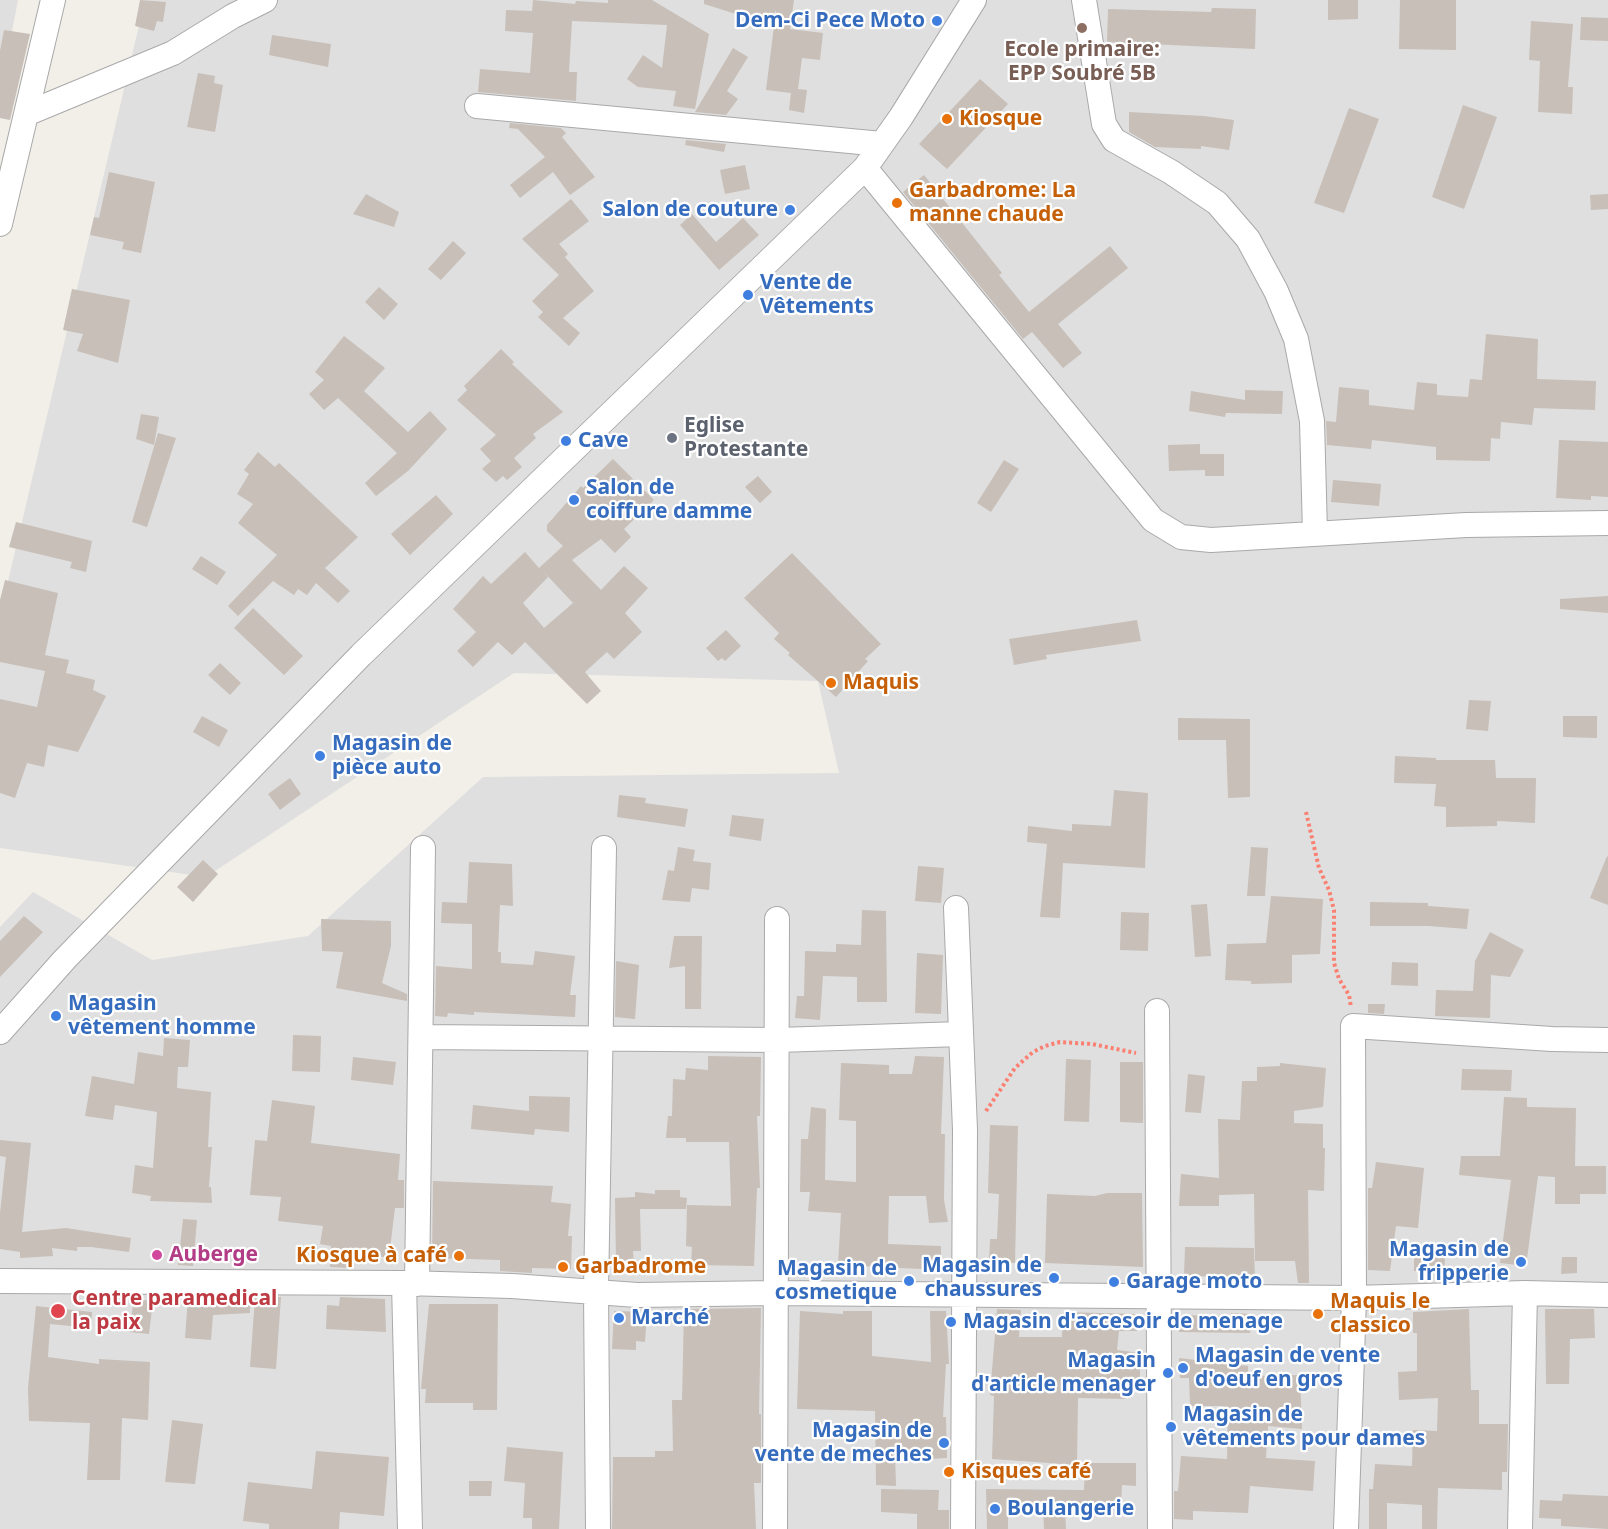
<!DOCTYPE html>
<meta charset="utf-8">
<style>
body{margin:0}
canvas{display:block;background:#f2efe9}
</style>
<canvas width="1608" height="1529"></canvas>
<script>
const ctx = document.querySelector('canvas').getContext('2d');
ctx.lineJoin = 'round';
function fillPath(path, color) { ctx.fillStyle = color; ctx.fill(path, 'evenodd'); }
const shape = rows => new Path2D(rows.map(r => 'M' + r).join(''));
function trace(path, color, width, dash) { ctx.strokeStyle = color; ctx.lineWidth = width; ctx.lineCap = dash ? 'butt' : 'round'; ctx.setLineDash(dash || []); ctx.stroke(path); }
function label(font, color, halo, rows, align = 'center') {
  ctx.font = font + ' "Noto Sans",sans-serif'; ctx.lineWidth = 4.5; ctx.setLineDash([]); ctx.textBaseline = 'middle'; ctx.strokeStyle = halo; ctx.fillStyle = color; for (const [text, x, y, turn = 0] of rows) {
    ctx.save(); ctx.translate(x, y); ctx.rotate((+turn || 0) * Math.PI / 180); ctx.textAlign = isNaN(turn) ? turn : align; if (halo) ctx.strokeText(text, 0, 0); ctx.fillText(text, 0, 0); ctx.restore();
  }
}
fillPath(shape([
 [0,0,18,0,0,95],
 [145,0,1608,0,1608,1529,0,1529,0,927,33,892,152,960,308,936,483,777,839,773,818,681,514,673,206,877,0,848,0,615]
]), '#e0dfdf');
fillPath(shape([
 [140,0,166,2,163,22,157,21,154,31,135,26],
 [533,0,575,4,576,1,608,3,608,0,652,0,709,34,695,109,673,106,676,91,638,87,627,79,643,55,662,68,667,25,572,21,569,72,577,72,576,101,478,92,480,69,530,73,533,33,505,31,506,10,532,11],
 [704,0,794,0,790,29,823,33,820,60,802,58,798,89,807,90,804,113,789,110,791,93,766,90,776,10,768,24,704,4],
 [1328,0,1358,0,1358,19,1328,20],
 [1400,0,1456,0,1456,50,1399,49],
 [1212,8,1256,9,1255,49,1107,42,1108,9,1211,12],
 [1581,17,1608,18,1608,41,1580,40],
 [1531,21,1573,24,1568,87,1573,87,1572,114,1538,112,1540,61,1529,60],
 [4,30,30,34,10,120,0,118,0,51],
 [272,35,331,44,328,67,269,55],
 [733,48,748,57,727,91,738,99,726,115,695,112],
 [198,73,215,76,214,83,223,85,215,132,187,127],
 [980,79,1008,104,947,169,919,144],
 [1463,105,1497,117,1464,209,1432,197],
 [1349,108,1379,119,1344,213,1314,203],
 [1129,112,1204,116,1234,120,1229,150,1201,146,1201,149,1155,147,1129,132],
 [510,123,561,128,566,133,562,137,595,177,570,195,553,172,520,198,510,185,545,157,518,129,509,128],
 [686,140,726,144,724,152,685,145],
 [745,165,750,189,725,194,720,170],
 [109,172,155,182,141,253,122,249,124,242,90,235,94,217,99,218],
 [924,175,1002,273,999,275,1029,312,1110,246,1128,268,1058,324,1082,353,1063,368,1032,332,1023,339,903,192],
 [366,194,399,212,394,227,353,214],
 [1608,194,1608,209,1591,210,1590,195],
 [571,199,589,221,559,244,568,254,565,257,594,291,563,318,580,333,569,346,538,317,543,312,532,301,559,275,522,239],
 [692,214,716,242,743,218,759,235,719,270,680,225],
 [453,241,466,253,441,280,428,269],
 [379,287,398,304,384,320,365,302],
 [72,289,130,300,118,363,77,351,83,334,63,330],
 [1486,334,1538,339,1537,379,1596,381,1595,410,1534,408,1532,425,1501,422,1500,439,1491,438,1490,461,1436,460,1436,447,1372,440,1371,449,1327,445,1326,421,1336,422,1339,387,1369,390,1369,405,1414,410,1417,382,1437,384,1437,395,1468,397,1470,379,1482,380],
 [344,336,385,368,364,391,408,432,430,411,447,429,408,471,376,496,365,483,397,453,338,398,324,410,309,394,324,380,315,372],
 [501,349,514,362,512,364,563,412,533,434,536,438,514,458,522,467,507,480,503,476,496,482,482,469,491,461,480,449,496,435,457,400,467,390,464,386],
 [1245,390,1283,391,1282,414,1226,413,1225,417,1189,411,1191,391,1245,400],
 [141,414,159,417,154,445,136,439],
 [158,433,176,438,147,527,132,522],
 [1559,440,1608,442,1608,497,1591,496,1591,500,1556,498],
 [1200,444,1200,454,1224,454,1224,476,1205,476,1205,470,1169,471,1168,445],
 [258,452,275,467,279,463,358,537,325,568,350,591,338,603,316,583,307,595,298,589,294,595,273,581,238,616,228,606,277,555,238,523,253,504,237,494,249,474,244,470],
 [613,459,654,500,624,529,631,537,615,553,601,539,572,560,601,590,624,566,648,588,625,613,642,632,614,659,607,652,585,672,601,691,587,704,525,642,512,655,498,642,473,667,457,651,476,632,453,609,483,576,491,584,525,552,539,568,563,546,547,531,547,525,581,486,583,488],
 [541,569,573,603,544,628,523,603,548,577],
 [1004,460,1019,469,991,512,977,503],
 [758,476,772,492,760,503,745,487],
 [1333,480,1381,484,1379,506,1331,502],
 [436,495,453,514,410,555,391,534],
 [16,522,92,541,86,572,70,568,72,562,9,547],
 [792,553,881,644,865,659,868,661,836,697,788,655,790,653,774,639,779,633,744,598],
 [201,556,226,572,217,585,192,569],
 [5,580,58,593,45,655,69,660,66,673,95,680,93,690,106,696,78,752,48,745,44,767,27,763,15,798,0,793,0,699,37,707,45,671,0,662,0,600],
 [1608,596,1608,613,1560,609,1560,599],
 [253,608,303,656,284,675,234,628],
 [1137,620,1141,641,1046,655,1047,659,1014,665,1009,639],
 [726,630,741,646,725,661,722,658,718,661,706,648],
 [220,663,241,683,230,695,208,675],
 [1469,700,1491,701,1488,731,1466,729],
 [202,716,228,730,219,747,193,732],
 [1563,716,1597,716,1597,738,1563,737],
 [1178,718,1250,719,1250,797,1228,798,1226,740,1178,740],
 [1395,756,1436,758,1436,760,1495,760,1496,778,1536,778,1535,823,1497,821,1497,826,1446,827,1446,807,1434,806,1436,784,1394,783],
 [290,778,301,794,280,810,268,794],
 [1114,790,1148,793,1145,868,1063,863,1060,918,1040,917,1047,844,1027,842,1028,826,1072,831,1072,824,1111,826],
 [619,795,646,798,645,803,688,809,685,827,617,817],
 [732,815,764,819,761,841,729,836],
 [678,847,695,850,693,861,711,863,709,890,692,888,690,902,662,900,668,870,674,871],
 [1251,847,1268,848,1265,896,1247,896],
 [1607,856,1608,857,1608,905,1590,898],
 [203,860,218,874,193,902,177,887],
 [469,862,512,864,513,906,500,905,498,952,501,952,501,963,533,965,535,951,575,956,570,995,576,995,575,1017,474,1012,474,1015,448,1013,447,1017,435,1016,436,966,472,969,472,924,441,923,442,902,467,903],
 [918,866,944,868,941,903,915,901],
 [1271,896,1323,899,1320,954,1292,955,1292,983,1251,984,1251,981,1225,980,1227,944,1266,943],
 [1370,902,1428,903,1428,906,1469,909,1467,929,1428,926,1370,926],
 [1207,904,1211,956,1195,957,1191,905],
 [862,910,886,911,887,1002,857,1002,857,977,823,976,820,1020,795,1018,797,996,804,996,805,951,836,952,836,944,861,945],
 [1121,912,1149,913,1148,951,1120,950],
 [24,916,43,932,0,977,0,941],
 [321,919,391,921,391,946,382,983,407,994,407,1001,336,988,343,952,322,951],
 [1490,932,1524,950,1510,977,1491,975,1490,1018,1435,1016,1436,990,1473,991,1475,961],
 [674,936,702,936,701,1009,685,1009,685,966,669,968],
 [917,953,943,955,941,1014,915,1013],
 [616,961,639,965,635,1019,615,1017],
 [1392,962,1418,963,1418,986,1391,985],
 [1368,1004,1385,1004,1384,1014,1368,1013],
 [293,1035,321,1036,320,1072,292,1071],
 [164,1038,190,1040,188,1067,178,1067,177,1088,211,1092,208,1147,212,1147,209,1187,211,1187,212,1203,150,1201,151,1196,132,1193,135,1165,153,1168,157,1112,115,1105,113,1120,85,1116,92,1076,134,1084,138,1052,163,1056],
 [708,1056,761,1057,760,1116,757,1116,760,1188,757,1188,754,1266,691,1265,692,1247,686,1246,687,1205,731,1206,729,1142,686,1142,686,1138,666,1138,668,1116,672,1116,673,1079,685,1080,686,1068,708,1070],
 [915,1056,944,1057,941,1134,945,1134,944,1200,948,1222,929,1223,926,1196,889,1196,888,1244,941,1246,941,1270,838,1265,841,1213,808,1211,810,1192,800,1192,801,1139,808,1139,811,1107,826,1109,825,1180,856,1182,856,1121,839,1120,841,1063,889,1065,889,1074,912,1074],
 [353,1057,396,1062,393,1085,351,1080],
 [1066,1059,1091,1060,1089,1122,1064,1121],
 [1120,1062,1143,1062,1143,1123,1120,1122],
 [1280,1063,1326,1068,1323,1107,1294,1111,1294,1123,1323,1124,1323,1148,1325,1148,1324,1191,1308,1190,1309,1283,1298,1283,1295,1261,1255,1261,1254,1194,1219,1195,1219,1206,1179,1206,1181,1174,1219,1178,1218,1119,1240,1120,1242,1081,1257,1081,1257,1067,1280,1066],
 [1462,1069,1512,1070,1511,1091,1461,1090],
 [1188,1074,1205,1076,1201,1113,1185,1112],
 [529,1096,570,1097,569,1132,535,1129,534,1135,471,1129,473,1105,529,1111],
 [1504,1097,1527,1098,1527,1107,1576,1108,1575,1166,1606,1166,1606,1194,1580,1194,1580,1204,1555,1204,1555,1177,1538,1176,1526,1266,1500,1263,1511,1180,1459,1175,1461,1156,1500,1156],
 [272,1100,315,1106,311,1143,400,1154,398,1180,404,1180,404,1208,395,1208,389,1257,351,1256,350,1268,330,1267,331,1246,320,1244,323,1226,278,1221,281,1197,250,1195,255,1140,267,1141],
 [990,1125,1018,1126,1015,1263,989,1262,990,1239,997,1239,999,1194,988,1193],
 [0,1140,31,1143,22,1232,66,1228,131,1238,129,1252,91,1247,77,1247,77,1251,52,1248,53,1256,20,1258,20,1252,0,1249,0,1213,6,1157,0,1156],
 [1376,1162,1424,1168,1418,1228,1396,1226,1390,1271,1368,1270,1368,1188,1372,1188],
 [433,1181,553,1186,551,1202,571,1204,568,1236,572,1236,571,1269,532,1268,532,1273,500,1271,500,1260,432,1258],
 [655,1190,680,1190,680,1197,687,1198,686,1209,640,1209,641,1251,633,1251,634,1265,616,1265,615,1198,635,1197,635,1192,655,1194],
 [1107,1193,1142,1193,1143,1267,1045,1263,1047,1194,1095,1196],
 [183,1219,197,1220,193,1266,178,1265],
 [1185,1247,1254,1248,1255,1280,1184,1275],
 [1414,1254,1445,1257,1444,1274,1414,1271],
 [1562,1257,1577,1257,1577,1273,1561,1274],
 [188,1297,250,1303,250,1313,213,1315,211,1340,185,1338],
 [255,1297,281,1297,276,1369,250,1367],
 [340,1297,385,1299,386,1332,326,1329,327,1305,339,1306],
 [134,1299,153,1301,149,1334,129,1332],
 [429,1304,498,1304,497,1410,473,1410,473,1403,425,1403,426,1389,421,1389],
 [36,1306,92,1312,91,1328,50,1324,48,1357,99,1364,99,1359,150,1362,148,1420,122,1418,120,1480,87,1480,90,1423,29,1421,28,1388],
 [761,1308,759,1414,761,1414,761,1483,754,1483,756,1529,612,1529,613,1457,655,1457,655,1451,673,1451,672,1400,682,1400,684,1309],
 [997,1309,1021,1310,1019,1337,1062,1337,1063,1312,1137,1314,1137,1331,1119,1331,1117,1350,1140,1353,1140,1382,1126,1382,1126,1399,1078,1398,1077,1465,992,1459,994,1396,990,1395],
 [1469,1309,1471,1390,1479,1390,1479,1424,1508,1424,1507,1472,1502,1472,1502,1490,1438,1488,1437,1529,1422,1529,1422,1505,1387,1503,1387,1529,1369,1529,1369,1489,1373,1489,1375,1464,1412,1466,1413,1430,1437,1431,1438,1398,1399,1400,1398,1372,1417,1371,1417,1333,1413,1333,1413,1312],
 [1545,1309,1594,1309,1595,1338,1570,1339,1569,1384,1546,1384],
 [614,1311,647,1312,645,1342,636,1341,636,1350,612,1349],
 [800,1311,843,1314,843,1311,872,1311,872,1356,931,1362,930,1311,946,1311,949,1364,946,1364,943,1417,946,1417,947,1458,930,1459,929,1453,895,1453,896,1486,876,1485,875,1411,797,1409],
 [1231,1313,1252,1314,1250,1333,1179,1332,1179,1315,1231,1316],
 [1179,1358,1248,1366,1248,1376,1300,1375,1302,1429,1268,1426,1266,1458,1315,1461,1313,1491,1250,1486,1248,1513,1193,1511,1193,1520,1174,1519,1174,1491,1178,1491,1181,1456,1227,1459,1228,1411,1223,1411,1224,1406,1190,1406,1189,1378,1180,1378],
 [172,1420,203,1424,195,1484,165,1482],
 [507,1447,563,1452,559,1529,532,1529,532,1518,523,1518,525,1483,504,1481],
 [316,1451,389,1457,384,1516,340,1512,339,1529,269,1529,269,1524,243,1521,248,1482,312,1489],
 [1085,1463,1136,1463,1136,1486,1122,1485,1121,1504,1097,1503,1097,1511,1065,1510,1066,1529,1044,1529,1043,1510,1008,1510,1008,1529,987,1529,986,1489,1084,1490],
 [469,1481,492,1481,491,1496,469,1496],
 [881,1489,939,1490,938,1510,949,1510,949,1529,917,1529,917,1514,881,1512],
 [1563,1494,1608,1496,1608,1529,1561,1526,1561,1519,1539,1518,1540,1500,1562,1501]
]), '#c7bfb8');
const minor = shape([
 [1084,0,1104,124,1114,140,1171,172,1217,203,1248,239,1276,291,1296,339,1312,421,1315,533],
 [477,106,882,144],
 [26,114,173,53,233,16,265,0],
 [865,168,1153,520,1181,537,1211,540,1466,525,1608,523],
 [0,224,53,0],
 [956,908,965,1130,963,1529],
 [1157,1011,1160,1529],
 [0,1032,65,959,361,655,865,168,901,117,974,0],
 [421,1037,778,1040,961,1034],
 [0,1281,404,1283,512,1286,637,1295,776,1293,1354,1298,1525,1293,1608,1295],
 [404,1283,410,1529],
 [417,1284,423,848],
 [598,1529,596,1291,604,848],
 [775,1529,777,919],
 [1346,1529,1354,1298,1353,1026,1552,1039,1608,1040],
 [1520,1529,1525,1293]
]);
trace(minor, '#a9a9a9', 26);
trace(shape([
 [1306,812,1319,868,1329,890,1334,910,1334,963,1339,979,1349,995,1351,1007],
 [986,1111,1015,1068,1033,1052,1045,1046,1060,1042,1092,1044,1136,1053]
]), '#fa8072', 4, [3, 3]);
trace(minor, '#fff', 24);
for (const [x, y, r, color] of [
 [937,21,6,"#3f7fe0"],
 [1082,28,6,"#8d6e63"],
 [947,119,6,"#e8710a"],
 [897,203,6,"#e8710a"],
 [790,210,6,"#3f7fe0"],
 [748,295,6,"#3f7fe0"],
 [672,438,6,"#6b7280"],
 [566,441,6,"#3f7fe0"],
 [574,500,6,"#3f7fe0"],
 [831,683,6,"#e8710a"],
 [320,756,6,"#3f7fe0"],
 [56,1016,6,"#3f7fe0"],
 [157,1255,6,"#d1479c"],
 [459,1256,6,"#e8710a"],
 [1521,1262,6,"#3f7fe0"],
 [563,1267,6,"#e8710a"],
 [1054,1278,6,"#3f7fe0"],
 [909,1281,6,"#3f7fe0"],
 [1114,1282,6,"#3f7fe0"],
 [58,1311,8,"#e0444e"],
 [1318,1314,6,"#e8710a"],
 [619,1318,6,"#3f7fe0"],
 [951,1322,6,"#3f7fe0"],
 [1183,1368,6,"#3f7fe0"],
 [1168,1373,6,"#3f7fe0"],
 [1171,1427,6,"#3f7fe0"],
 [944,1443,6,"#3f7fe0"],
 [949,1472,6,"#e8710a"],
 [995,1509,6,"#3f7fe0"]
]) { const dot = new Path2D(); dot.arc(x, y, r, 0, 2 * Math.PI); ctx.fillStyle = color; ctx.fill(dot); trace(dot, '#fff', 2); }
label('bold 21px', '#366cbe', '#fff', [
 ["Dem-Ci Pece Moto",925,21,"right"],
 ["Salon de couture",778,210,"right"],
 ["Vente de",760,283],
 ["Vêtements",760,307],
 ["Cave",578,441],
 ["Salon de",586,488],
 ["coiffure damme",586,512],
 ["Magasin de",332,744],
 ["pièce auto",332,768],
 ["Magasin",68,1004],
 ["vêtement homme",68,1028],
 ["Magasin de",1509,1250,"right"],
 ["fripperie",1509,1274,"right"],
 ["Magasin de",1042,1266,"right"],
 ["chaussures",1042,1290,"right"],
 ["Magasin de",897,1269,"right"],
 ["cosmetique",897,1293,"right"],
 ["Garage moto",1126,1282],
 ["Marché",631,1318],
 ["Magasin d'accesoir de menage",963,1322],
 ["Magasin de vente",1195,1356],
 ["d'oeuf en gros",1195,1380],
 ["Magasin",1156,1361,"right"],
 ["d'article menager",1156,1385,"right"],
 ["Magasin de",1183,1415],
 ["vêtements pour dames",1183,1439],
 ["Magasin de",932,1431,"right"],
 ["vente de meches",932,1455,"right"],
 ["Boulangerie",1007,1509]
], 'left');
label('bold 21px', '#785e54', '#fff', [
 ["Ecole primaire:",1082,50],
 ["EPP Soubré 5B",1082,74]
]);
label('bold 21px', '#c56008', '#fff', [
 ["Kiosque",959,119],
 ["Garbadrome: La",909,191],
 ["manne chaude",909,215],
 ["Maquis",843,683],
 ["Kiosque à café",447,1256,"right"],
 ["Garbadrome",575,1267],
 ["Maquis le",1330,1302],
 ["classico",1330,1326],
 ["Kisques café",961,1472]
], 'left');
label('bold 21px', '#5b616d', '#fff', [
 ["Eglise",684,426],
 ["Protestante",684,450]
], 'left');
label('bold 21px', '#b23c85', '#fff', [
 ["Auberge",169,1255]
], 'left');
label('bold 21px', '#be3a42', '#fff', [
 ["Centre paramedical",72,1299],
 ["la paix",72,1323]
], 'left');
</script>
